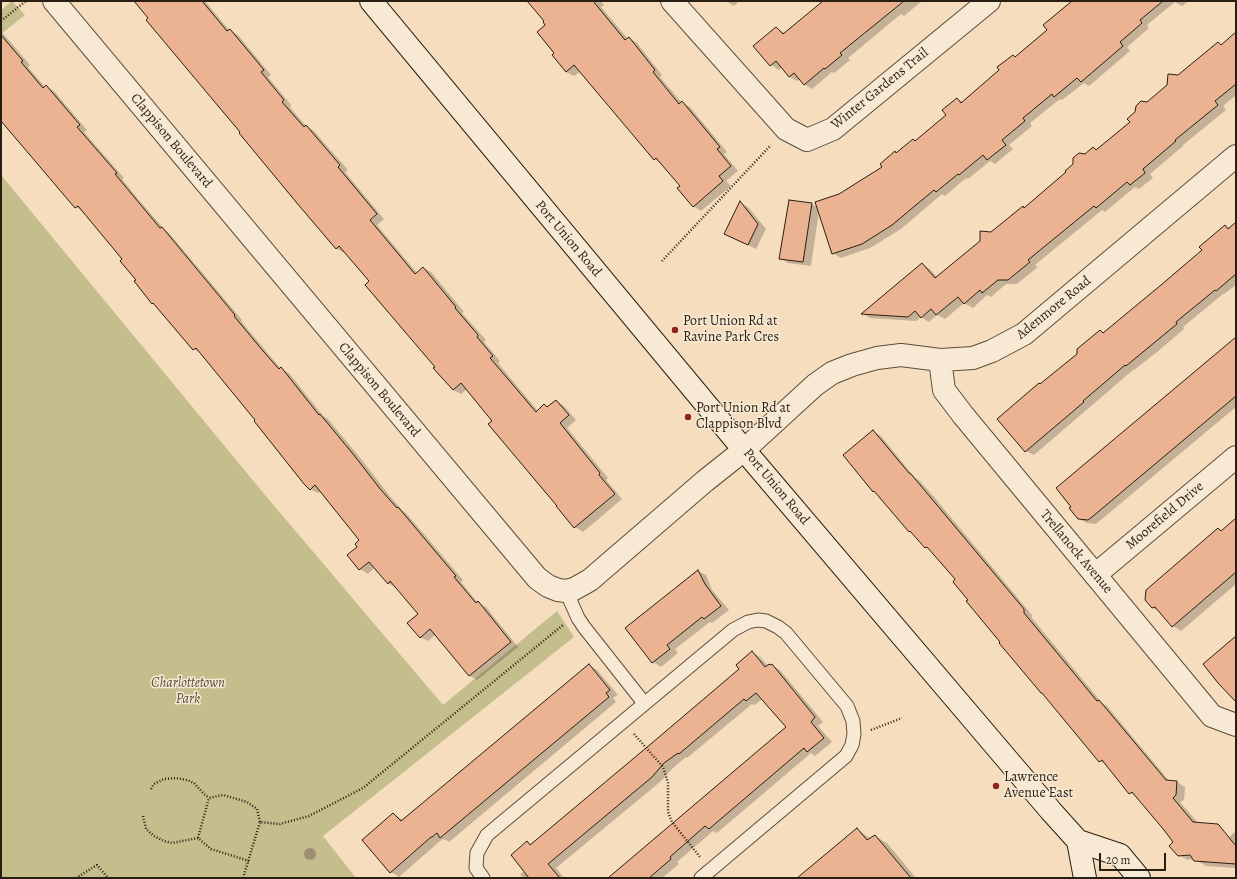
<!DOCTYPE html>
<style>
body{margin:0}
#map{position:relative;width:1237px;height:879px;overflow:hidden;background:#f5ddbd;font-family:Alegreya,serif}
canvas{display:block}
.frame{position:absolute;inset:0;border:2px solid #281f12;pointer-events:none}
.scale{position:absolute;left:1099px;top:853px;width:67px;height:18px;box-sizing:border-box;border:2px solid #281f12;border-top:0;padding-left:5px;font-size:12px;line-height:14px;white-space:nowrap;color:#281f12;-webkit-text-stroke:3px #f8e9d4;paint-order:stroke}
</style>
<div id="map">
<canvas width="1237" height="879"></canvas>
<div class="frame"></div>
<div class="scale">20 m</div>
</div>
<script>
const ctx = document.querySelector('canvas').getContext('2d');
ctx.lineJoin = 'round';
function fillPath(path, color) { ctx.fillStyle = color; ctx.fill(path, 'evenodd'); }
const shape = rows => new Path2D(rows.map(r => 'M' + r).join(''));
function trace(path, color, width, dash) { ctx.strokeStyle = color; ctx.lineWidth = width; ctx.lineCap = dash ? 'butt' : 'round'; ctx.setLineDash(dash || []); ctx.stroke(path); }
function label(font, color, halo, rows, align = 'center') {
  ctx.font = font + ' Alegreya,serif'; ctx.lineWidth = 3; ctx.setLineDash([]); ctx.textBaseline = 'middle'; ctx.strokeStyle = halo; ctx.fillStyle = color; for (const [text, x, y, turn = 0] of rows) {
    ctx.save(); ctx.translate(x, y); ctx.rotate((+turn || 0) * Math.PI / 180); ctx.textAlign = isNaN(turn) ? turn : align; if (halo) ctx.strokeText(text, 0, 0); ctx.fillText(text, 0, 0); ctx.restore();
  }
}
fillPath(shape([
 [12,1,25,15,1,34,1,10],
 [1,175,265,495,443,705,557,611,574,637,323,836,356,878,1,878]
]), '#c4be8c');
fillPath(shape([
 [135,1,205,1,229,30,238,35,271,75,268,77,291,105,290,107,306,126,314,131,348,170,345,172,384,219,377,225,417,273,423,268,431,272,464,312,462,313,486,340,484,342,500,361,498,363,538,411,548,408,556,401,564,406,576,420,567,428,608,478,606,480,622,499,583,532,575,527,494,421,467,389,461,394,453,390,435,368,436,367,370,282,345,252,344,253,336,248],
 [529,1,601,1,604,5,601,7,628,39,629,38,637,43,662,75,660,77,682,103,690,107,727,152,724,154,738,171,726,181,731,186,701,211,693,206,682,186,662,163,655,159,581,71,574,76,566,72,556,53,546,21],
 [726,1,739,1,734,6],
 [825,1,922,1,904,16,901,14,848,58,850,60,834,73,832,72,812,89,804,84,800,79,797,81,790,77,782,67,779,70,771,65,776,28,785,33],
 [1073,1,1189,1,1182,6,1175,2,1147,25,1149,28,1127,47,1130,51,1089,86,1084,83,1062,100,1060,99,1030,123,1032,126,1009,145,1013,149,995,164,990,161,968,179,966,178,945,196,942,194,901,229,870,248,841,258,833,253,819,211,811,266,788,263,780,258,790,201,812,204,818,208,884,168,913,140,916,141,948,115,957,99,963,102,1049,30],
 [1,31,30,65,28,67,45,87,46,86,54,91,87,130,84,132,124,178,122,179,138,199,165,230,169,233,242,320,241,321,281,369,289,373,323,416,328,419,361,459,389,495,402,510,406,513,463,580,461,582,478,603,486,607,518,647,477,680,470,676,436,634,428,641,420,637,419,614,397,588,388,583,375,567,368,574,360,569,359,547,360,540,321,491,318,493,310,489,257,420,202,354,194,349,137,281,124,259,84,212,76,207,1,120],
 [1236,33,1236,95,1223,106,1226,110,1183,145,1183,146,1150,174,1153,178,1139,189,1135,187,1105,212,1102,210,1035,265,1038,267,1017,284,1006,284,991,297,987,295,973,308,964,303,945,319,937,315,929,322,921,317,916,321,870,318,863,314,922,264,930,269,938,278,1023,207,1025,208,1093,148,1098,150,1131,122,1147,103,1218,43,1222,45],
 [740,203,748,207,766,229,756,249,733,238],
 [1236,222,1236,285,1224,294,1223,294,1183,327,1184,329,1157,352,1134,370,1133,370,1034,455,1026,451,1041,385,1078,355,1100,331,1104,333,1203,250,1225,227,1228,228],
 [1236,338,1236,407,1096,524,1087,523,1079,519],
 [873,431,881,436,915,478,919,480,934,497,1032,615,1032,618,1102,703,1107,706,1170,782,1177,782,1185,787,1184,800,1180,802,1198,823,1221,844,1236,831,1236,868,1206,866,1195,859,1187,860,1179,855,1174,842,1138,797,1130,793,1108,766,1100,761,1001,642,957,580,932,551,926,547,915,534,909,531,877,493,874,492,845,455],
 [1236,520,1236,584,1181,631,1173,626,1161,612,1153,608,1218,529,1222,531],
 [698,571,706,575,712,590,729,610,712,623,710,622,675,649,678,653,661,667,653,662,626,628],
 [752,652,760,657,768,666,772,665,780,670,823,722,818,726,832,742,815,756,811,753,717,833,713,831,677,862,679,864,662,878,609,878,788,728,763,698,755,705,752,704,687,758,686,757,673,768,660,782,556,868,564,878,523,878,520,874,525,871,528,843,531,845,741,669],
 [589,665,597,670,618,695,613,698,616,702,449,842,444,839,440,841,399,877,391,872,394,814,403,820],
 [857,829,871,839,875,836,887,843,916,878,799,878]
]), '#0003');
const building = shape([
 [134,1,202,1,227,31,230,29,264,70,261,72,284,100,282,102,304,127,306,125,340,165,338,167,377,214,370,220,415,274,423,267,456,307,455,308,478,335,477,337,493,356,490,358,536,412,544,404,547,407,556,400,569,415,560,423,600,473,599,475,615,494,574,528,556,506,557,506,488,424,492,421,461,383,453,390,433,368,435,367,365,285,369,281,339,246,336,249,296,202,239,133,240,132,224,113,146,20,148,18,134,1],
 [527,1,593,1,625,40,629,37,655,70,653,72,679,104,682,101,720,147,717,149,731,166,719,176,723,181,693,207,677,188,680,186,656,158,654,160,574,65,566,72,552,55,554,53,537,32,545,25,543,22,544,21,527,1],
 [823,1,904,1,840,53,842,55,825,69,824,68,804,85,794,73,789,77,776,61,770,66,753,46,776,27,783,34,823,1],
 [1072,1,1163,1,1140,20,1142,23,1120,42,1123,46,1081,82,1077,78,1054,97,1052,94,1023,118,1025,121,1002,140,1006,145,987,160,983,155,959,175,958,174,936,192,934,190,892,225,862,244,832,254,815,202,839,194,882,167,880,164,895,151,896,153,913,139,915,141,946,115,942,110,957,98,961,103,999,70,997,67,1013,55,1015,57,1047,30,1043,25,1072,1],
 [1236,32,1236,84,1215,101,1218,105,1175,140,1176,141,1143,169,1145,173,1130,185,1127,182,1096,208,1094,206,1028,260,1030,262,1008,280,998,280,982,293,980,290,964,304,958,297,936,315,931,309,921,318,915,311,908,317,861,314,922,263,935,278,980,241,980,231,991,232,1023,206,1024,208,1066,172,1065,171,1073,164,1073,158,1079,153,1085,154,1093,147,1096,150,1130,122,1127,119,1135,112,1136,106,1141,101,1147,102,1167,85,1168,74,1178,75,1218,42,1221,45,1236,32],
 [1,35,23,61,21,62,43,88,46,85,80,125,77,127,117,173,115,174,160,228,162,227,235,315,234,316,263,351,279,369,281,367,319,415,320,414,353,454,381,490,397,508,398,507,456,576,454,577,476,603,478,601,511,642,469,676,430,629,420,638,407,623,418,614,390,581,388,584,369,562,359,570,347,555,357,547,355,544,359,540,315,485,310,490,304,484,254,421,255,420,196,348,193,350,153,303,152,304,134,281,136,280,120,261,122,259,78,206,75,208,1,121,1,35],
 [789,200,812,203,803,262,779,259,789,200],
 [740,201,758,224,748,245,724,234,740,201],
 [1236,222,1236,274,1216,291,1215,290,1176,322,1177,324,1149,347,1126,366,1125,365,1083,401,1084,402,1025,452,997,419,1039,383,1040,384,1077,354,1077,349,1100,330,1103,333,1161,285,1202,250,1199,247,1225,225,1228,229,1236,222],
 [1236,337,1236,396,1092,517,1088,520,1078,519,1069,508,1071,507,1056,488,1236,337],
 [873,430,909,473,911,474,926,492,1024,609,1024,613,1097,701,1099,700,1166,780,1177,781,1176,795,1173,798,1193,822,1218,824,1236,846,1236,864,1194,861,1190,855,1178,856,1169,846,1173,842,1164,830,1132,792,1129,794,1102,760,1099,762,1042,693,1041,693,999,643,1000,642,966,601,968,600,953,582,955,579,927,547,925,548,910,531,909,532,874,491,873,492,843,455,873,430],
 [1236,518,1236,572,1172,627,1155,607,1152,608,1145,600,1146,590,1218,528,1221,531,1236,518],
 [698,570,705,584,721,606,704,619,702,617,667,645,670,649,652,663,625,628,698,570],
 [1236,636,1236,702,1218,683,1203,664,1236,636],
 [752,651,765,667,769,664,770,665,772,664,815,717,811,722,824,738,807,752,804,748,709,829,705,826,670,857,671,859,649,878,608,878,786,727,756,693,746,701,744,699,679,754,678,753,664,763,652,777,548,864,560,878,529,878,511,855,527,841,530,845,652,743,739,669,736,665,752,651],
 [589,664,610,690,606,693,609,697,440,838,437,833,432,837,431,837,390,873,362,840,393,813,401,821,589,664],
 [857,828,867,840,875,835,911,878,797,878,857,828]
]);
fillPath(building, '#ecb393');
trace(building, '#281f12', 1);
const service = shape([
 [566,591,578,618,584,627,644,703],
 [483,878,476,868,477,853,487,835,733,630,748,622,758,620,766,621,778,627,786,633,847,706,853,721,854,734,852,745,846,756,701,878]
]);
const minor = shape([
 [54,1,537,578,548,586,558,590,566,591,574,589,590,580,705,481,744,450,815,385,832,373,852,365,877,358,901,355,940,360,973,358,992,351,1024,334,1236,156],
 [672,1,786,129,807,140,833,129,989,1],
 [940,360,944,390,963,415,1212,716,1236,725],
 [1095,575,1236,457]
]);
const secondary = shape([
 [371,1,744,450,1051,811,1078,841,1120,855,1139,878],
 [1078,841,1085,878]
]);
trace(service, '#5b4e3d', 15);
trace(minor, '#5b4e3d', 24);
trace(secondary, '#281f12', 24);
trace(shape([
 [1,21,26,1],
 [662,261,771,145],
 [871,730,902,718],
 [634,734,663,767,668,783,668,812,672,822,700,857],
 [151,789,154,784,164,779,176,778,187,780,194,783,204,794,209,798],
 [143,816,146,829,154,836,164,841,172,843,198,838],
 [249,861,211,849,198,838,209,798,223,795,247,802,257,809,260,822],
 [76,878,97,865,108,878],
 [243,878,260,822,280,824,309,816,363,788,563,625]
]), '#281f12', 2.5, [1, 2]);
trace(service, '#f8e9d4', 13);
trace(minor, '#f8e9d4', 22);
trace(secondary, '#f8e9d4', 22);
ctx.fillStyle = '#9e8f73';
for (const [x, y] of [
 [310,854]
]) { ctx.beginPath(); ctx.arc(x, y, 6, 0, 2 * Math.PI); ctx.fill(); }
for (const [x, y, r, color] of [
 [675,330,4,"#8f2418"],
 [688,417,4,"#8f2418"],
 [996,786,4,"#8f2418"]
]) { const dot = new Path2D(); dot.arc(x, y, r, 0, 2 * Math.PI); ctx.fillStyle = color; ctx.fill(dot); trace(dot, '#f8e9d4', 1.5); }
label('14px', '#281f12', '#f8e9d4', [
 ["Winter Gardens Trail",880,89,-39],
 ["Clappison Boulevard",171,141,50],
 ["Port Union Road",568,239,50],
 ["Adenmore Road",1054,308,-39],
 ["Clappison Boulevard",379,390,50],
 ["Port Union Road",776,487,50],
 ["Moorefield Drive",1165,516,-40],
 ["Trellanock Avenue",1076,552,50]
]);
label('14px', '#281f12', '#f8e9d4', [
 ["Port Union Rd at",683,322],
 ["Ravine Park Cres",683,338],
 ["Port Union Rd at",696,409],
 ["Clappison Blvd",696,425],
 ["Lawrence",1004,778],
 ["Avenue East",1004,794]
], 'left');
label('italic 14px', '#574f37', '#f8e9d4', [
 ["Charlottetown",188,684],
 ["Park",188,700]
]);
</script>
